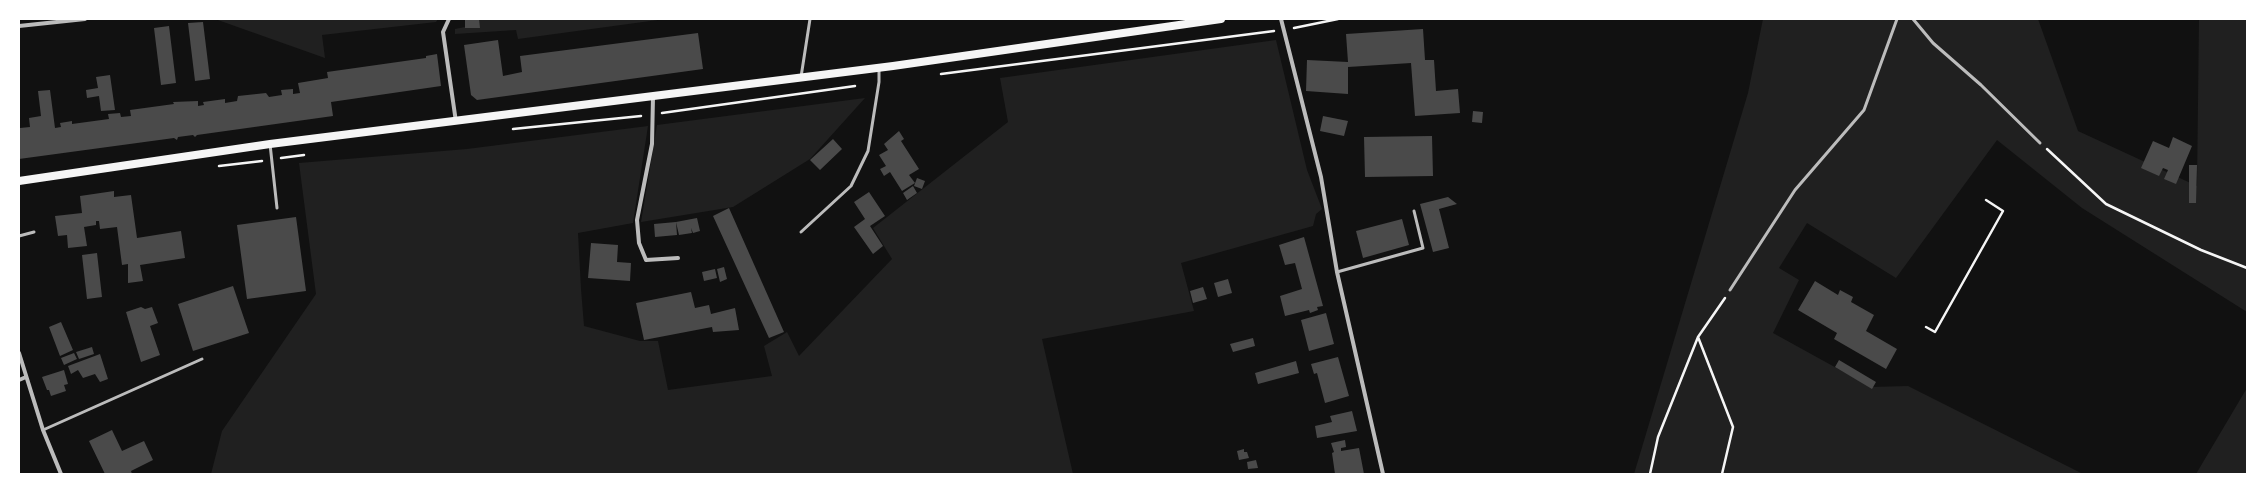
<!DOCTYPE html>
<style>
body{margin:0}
#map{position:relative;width:2266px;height:493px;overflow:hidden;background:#111;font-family:Georgia,serif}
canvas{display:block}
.frame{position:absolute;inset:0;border:20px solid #fff;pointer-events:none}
</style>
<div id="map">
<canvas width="2266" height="493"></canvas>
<div class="frame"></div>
</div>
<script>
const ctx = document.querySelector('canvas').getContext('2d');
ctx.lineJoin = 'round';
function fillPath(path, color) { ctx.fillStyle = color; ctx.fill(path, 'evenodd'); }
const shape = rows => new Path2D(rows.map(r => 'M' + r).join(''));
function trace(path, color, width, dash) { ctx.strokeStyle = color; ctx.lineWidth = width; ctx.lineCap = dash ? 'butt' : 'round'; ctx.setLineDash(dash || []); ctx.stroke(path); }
fillPath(shape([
 [215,19,438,19,436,22,322,35,325,58],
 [465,19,665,19,518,39,516,30,455,34,455,29,465,27],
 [1763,19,2038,19,2078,131,2197,186,2199,19,2247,19,2247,312,2082,208,1997,140,1896,278,1807,223,1779,268,1799,280,1773,333,1871,387,1908,386,2083,474,1634,474,1748,93],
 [1276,40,1307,170,1322,209,1316,214,1313,226,1181,263,1194,311,1042,339,1073,474,211,474,222,431,316,294,299,163,467,149,648,126,633,223,578,233,581,289,584,326,640,341,658,341,668,390,772,376,764,346,787,332,799,356,892,259,873,228,1008,122,1000,78],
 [865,98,810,159,733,207,641,222,657,125],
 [2247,388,2247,474,2196,474]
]), '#202020');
fillPath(shape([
 [465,19,479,19,480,28,465,28],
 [203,22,210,79,195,81,188,23],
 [169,26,176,83,161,85,154,28],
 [1423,29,1425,60,1434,60,1436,91,1458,89,1460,113,1415,116,1411,63,1348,67,1348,94,1306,91,1307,60,1348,62,1346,34],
 [698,33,703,69,477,100,471,95,464,45,498,40,503,76,522,72,520,56],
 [437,54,441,86,331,102,333,116,197,135,195,137,193,135,178,137,177,140,174,138,19,159,20,128,30,127,29,118,41,116,38,91,50,90,55,128,61,127,60,123,72,121,72,124,109,119,108,114,120,113,121,117,131,116,130,110,174,104,173,102,198,101,198,106,204,105,203,102,225,99,225,103,237,101,238,96,266,93,269,97,282,95,281,90,293,89,293,94,300,93,298,83,328,78,327,72,426,58,426,56],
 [110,75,115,110,101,111,99,96,87,98,86,90,98,88,96,77],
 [1473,111,1483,112,1482,123,1472,122],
 [1323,116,1348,121,1344,136,1320,131],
 [899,131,904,139,901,141,919,169,909,175,915,183,902,191,890,172,884,176,880,169,886,166,879,155,888,150,884,144],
 [1432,136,1433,176,1365,177,1364,137],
 [2173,137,2192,146,2176,184,2164,179,2168,170,2163,168,2159,176,2141,168,2153,141,2169,148],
 [833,139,842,149,820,170,810,160],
 [2189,165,2197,165,2196,203,2189,203],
 [917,178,925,181,922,189,914,186],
 [913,186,917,193,907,200,903,193],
 [114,191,114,197,131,195,137,238,181,231,185,258,140,265,143,281,128,283,128,264,122,265,117,227,100,229,99,221,96,221,96,225,84,227,87,246,68,248,67,235,58,236,55,216,82,213,80,196],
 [869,192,885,216,870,226,883,246,873,254,854,227,865,219,854,202],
 [1448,197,1457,204,1439,209,1449,248,1433,252,1420,204],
 [729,208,784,332,769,338,713,216],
 [296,217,306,291,247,299,237,225],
 [697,218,700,231,693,233,691,228,692,233,679,235,676,222],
 [1402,219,1409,245,1363,258,1356,231],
 [676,222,677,235,655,237,654,224],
 [1304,237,1323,306,1317,307,1318,310,1310,313,1309,310,1285,316,1280,296,1302,289,1295,263,1285,265,1279,245],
 [591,243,618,245,617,262,631,263,630,281,588,278],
 [97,253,102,297,87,299,82,255],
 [724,267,727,279,720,282,717,269],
 [715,269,717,278,704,281,702,272],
 [1228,279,1232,293,1218,297,1214,283],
 [1815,281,1838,295,1840,290,1853,297,1851,302,1874,315,1866,331,1897,349,1886,369,1834,339,1837,333,1798,310],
 [233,286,249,333,193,351,178,304],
 [1203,287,1207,299,1193,303,1190,291],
 [691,292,695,308,709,305,711,314,735,308,739,330,713,332,712,327,644,340,636,303],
 [141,307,145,309,152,307,158,323,150,326,160,355,141,362,126,312],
 [1326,313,1334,344,1309,351,1301,320],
 [61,322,73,350,60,356,49,327],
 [1253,338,1255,346,1233,352,1230,344],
 [92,347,94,354,79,359,76,352],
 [74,353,77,359,64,365,61,358],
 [100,354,108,379,100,382,95,374,83,378,78,370,71,374,68,366],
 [1338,357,1349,396,1325,403,1317,373,1314,374,1311,364],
 [1839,360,1876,382,1872,389,1835,367],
 [1296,361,1299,373,1258,384,1255,373],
 [64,370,68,384,64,385,66,391,51,396,49,390,47,390,42,377],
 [1352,411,1357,431,1317,438,1315,426,1332,422,1330,416],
 [112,430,122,451,144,441,153,460,131,471,132,474,105,474,89,441],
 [1345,440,1346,447,1341,448,1341,451,1359,448,1364,474,1335,474,1332,453,1334,452,1331,443],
 [1244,449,1244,452,1247,452,1249,458,1239,460,1237,451],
 [1256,460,1258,468,1248,469,1247,462]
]), '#4a4a4a');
trace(shape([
 [1294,28,1338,19],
 [941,74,1274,31],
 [662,113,855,86],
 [513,129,641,116],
 [2047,149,2106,204,2201,250,2247,268],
 [281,158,304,155],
 [219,166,262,161],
 [1926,327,1935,332,2003,211,1986,200],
 [1698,337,1733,427,1722,474],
 [1650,474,1658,437,1698,337,1725,298]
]), '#f5f5f5', 2.5);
trace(shape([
 [1913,19,1933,43,1981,85,2040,143],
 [801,77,810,19],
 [270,144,277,208],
 [801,232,851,186,868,151,879,82,879,69],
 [19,236,34,232],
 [1337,272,1423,248,1414,211],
 [1730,290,1795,190,1864,110,1897,19],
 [43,430,202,359]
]), '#bcbcbc', 3);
trace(shape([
 [449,19,443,32,456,122],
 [1281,19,1321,177,1337,272,1383,474],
 [19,26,85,19],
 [653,97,652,144,637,220,639,243,646,260,678,258],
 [19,353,43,430,61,474],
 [19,380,26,377]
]), '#bcbcbc', 4);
trace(shape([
 [19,181,270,144,893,66,1221,19]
]), '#f5f5f5', 8);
</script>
